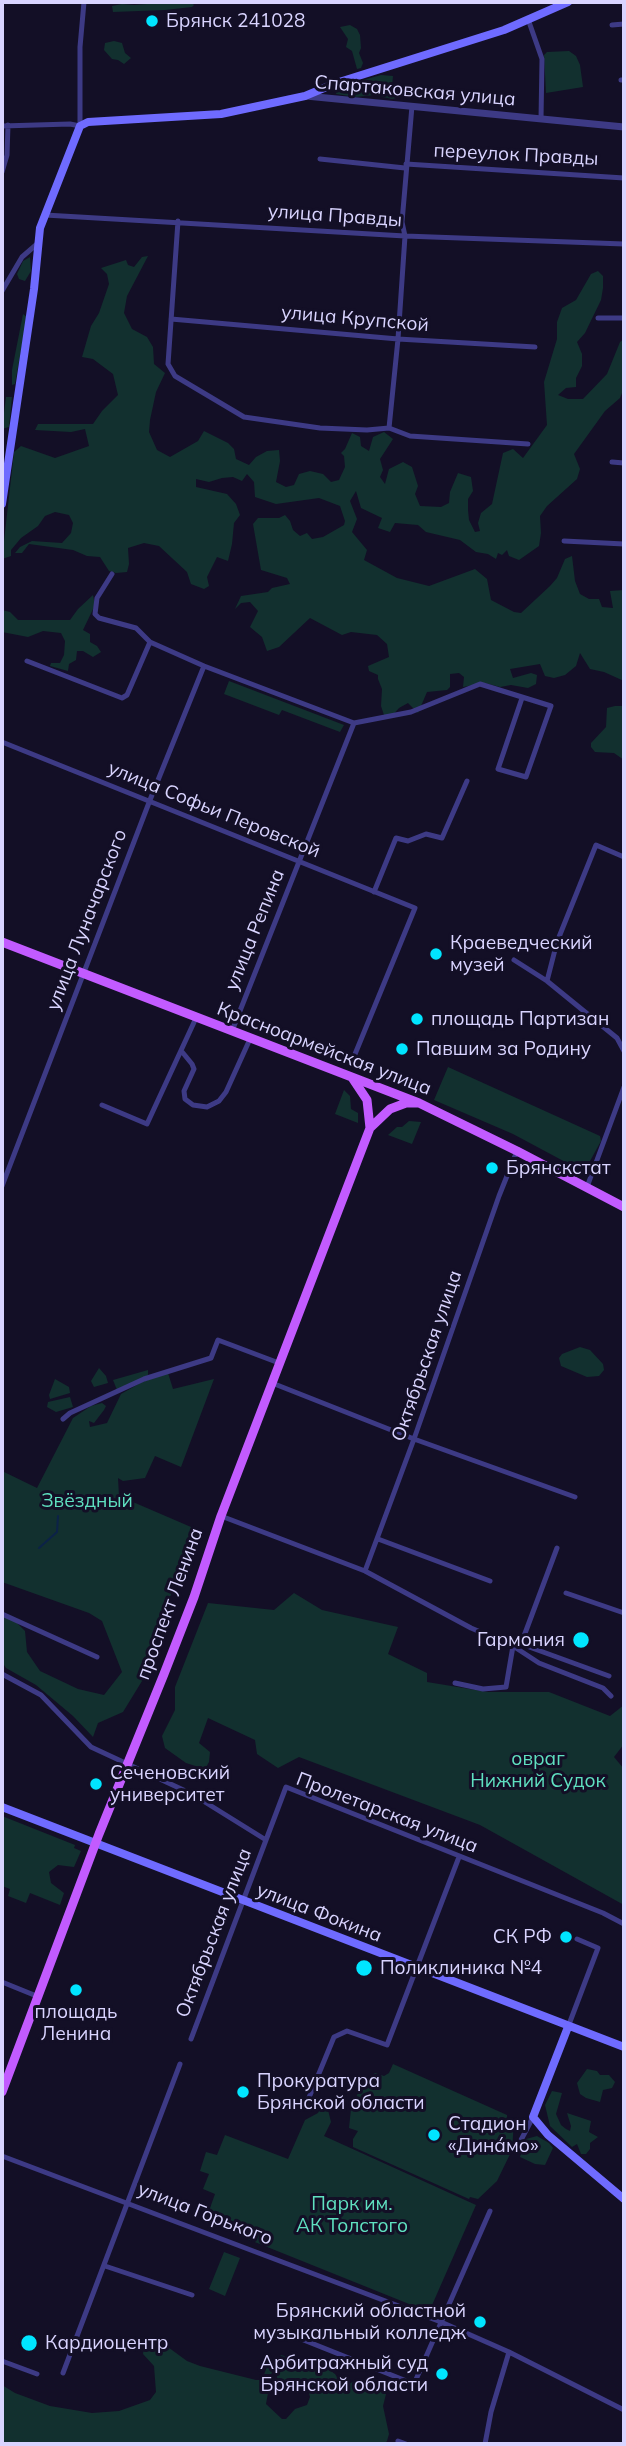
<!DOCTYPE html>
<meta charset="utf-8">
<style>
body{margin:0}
#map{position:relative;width:626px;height:2446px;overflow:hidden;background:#130f26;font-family:Mulish,sans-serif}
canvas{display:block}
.frame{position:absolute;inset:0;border:4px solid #d9d4ff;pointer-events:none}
</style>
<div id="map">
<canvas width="626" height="2446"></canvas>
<div class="frame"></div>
</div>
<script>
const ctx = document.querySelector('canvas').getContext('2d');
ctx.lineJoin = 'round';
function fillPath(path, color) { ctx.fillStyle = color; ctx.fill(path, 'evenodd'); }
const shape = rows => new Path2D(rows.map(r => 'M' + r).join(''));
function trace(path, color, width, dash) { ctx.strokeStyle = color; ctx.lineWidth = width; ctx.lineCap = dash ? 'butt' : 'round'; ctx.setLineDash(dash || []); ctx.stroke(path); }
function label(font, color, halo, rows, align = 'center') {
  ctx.font = font + ' Mulish,sans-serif'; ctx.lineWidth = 6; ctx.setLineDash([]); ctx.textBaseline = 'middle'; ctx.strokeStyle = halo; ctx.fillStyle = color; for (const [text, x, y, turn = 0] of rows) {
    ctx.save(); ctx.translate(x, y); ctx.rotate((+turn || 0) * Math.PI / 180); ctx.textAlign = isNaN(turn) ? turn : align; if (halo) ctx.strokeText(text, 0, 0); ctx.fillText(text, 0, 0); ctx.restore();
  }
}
fillPath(shape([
 [172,2,192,3,194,5,192,7,165,10,113,12,112,6,122,4,134,5],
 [350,25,357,29,360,35,361,48,359,53,363,63,361,68,357,69,352,51,346,47,348,39,340,27],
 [114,41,122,43,125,53,131,58,124,64,118,60,112,59,104,50,105,43],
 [569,51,576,56,580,65,583,87,546,93,544,55,547,52],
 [381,75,393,76,392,86,401,97,392,99,374,95,356,97,336,94,338,87],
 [148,256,127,296,124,313,132,329,147,337,153,347,154,364,165,373,156,392,150,420,149,432,157,450,170,457,198,441,204,431,228,443,234,449,236,459,249,465,256,457,267,451,279,450,280,461,276,482,286,487,294,485,299,474,310,471,323,474,331,482,339,480,345,467,344,456,341,453,345,449,352,433,360,437,361,446,369,451,373,437,384,432,393,439,380,459,383,470,380,477,385,484,389,469,403,462,412,467,418,486,415,494,420,506,441,507,449,503,450,492,458,473,471,477,473,491,468,499,468,510,469,520,475,532,480,531,478,523,481,513,492,504,503,453,513,449,523,458,547,425,544,382,557,339,557,322,562,308,576,300,591,274,598,271,603,276,603,288,601,300,585,333,577,342,582,354,582,366,576,378,576,387,566,388,558,395,568,399,583,399,607,374,620,342,624,339,624,388,620,398,605,411,574,454,580,469,577,479,547,506,540,516,541,533,539,546,519,560,509,556,507,550,502,555,498,553,496,559,488,554,476,552,460,540,426,532,418,525,395,523,390,532,378,528,382,518,361,508,356,491,350,501,357,519,352,532,367,550,364,560,397,578,429,586,475,569,487,579,491,600,514,612,521,613,550,586,557,578,565,559,572,556,575,581,580,594,589,599,599,599,602,607,613,608,610,591,624,590,624,681,604,672,590,669,580,653,576,666,565,675,554,678,545,676,540,664,510,669,513,678,531,673,537,675,536,684,528,688,511,685,500,687,485,683,463,687,464,677,459,673,450,674,450,687,447,690,427,692,418,713,408,703,399,708,392,716,384,715,381,706,382,689,378,679,378,675,369,671,368,666,389,657,387,644,377,635,351,632,342,635,310,618,279,647,267,651,262,637,250,627,258,611,250,602,241,603,235,609,241,596,268,592,272,588,290,584,287,578,261,570,253,524,258,518,279,518,285,515,290,521,293,530,300,536,307,533,312,539,323,537,344,525,345,521,340,506,319,498,276,504,255,497,254,482,247,474,242,481,233,477,222,478,209,482,196,479,196,487,227,494,236,504,240,515,234,523,232,544,228,561,217,557,207,577,209,586,204,589,191,584,187,572,159,546,144,543,128,548,129,564,127,572,116,573,109,571,100,557,87,556,73,550,29,544,22,553,15,553,20,547,32,541,62,543,71,533,73,523,69,515,55,512,45,516,38,526,21,538,11,550,11,556,2,559,14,452,21,446,55,458,89,446,85,429,71,432,35,430,38,424,93,424,102,411,118,395,113,374,93,359,82,357,91,326,99,313,109,284,107,274,101,268,126,260,128,265,134,267,142,257],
 [30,257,31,271,25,281,19,279,17,274,23,261],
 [23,314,27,317,15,384,12,385,12,370],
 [6,397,12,397,9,427,2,429],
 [93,595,95,605,83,630,90,634,90,642,97,646,101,652,93,657,83,651,77,651,76,660,69,664,68,671,50,666,51,663,60,663,64,655,65,641,61,633,43,631,28,637,2,632,2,610,10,612,18,620,70,620,78,609],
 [229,681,344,725,340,732,282,710,279,715,224,694],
 [615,706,624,706,624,760,614,753,595,752,591,747,591,743,606,727,607,708],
 [448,1067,600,1136,601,1141,584,1172,513,1134,434,1100],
 [344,1090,350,1096,351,1109,358,1113,358,1123,335,1114],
 [409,1121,421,1122,412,1144,388,1135,397,1127,402,1127],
 [580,1347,590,1350,603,1364,604,1370,599,1376,587,1377,561,1366,559,1358,562,1354],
 [99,1368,106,1376,108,1383,94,1387,91,1381],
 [148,1370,148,1375,117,1390,113,1380],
 [168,1373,173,1389,214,1379,181,1467,155,1456,145,1478,123,1481,118,1478,119,1496,191,1527,198,1540,164,1609,142,1681,123,1712,98,1723,93,1737,73,1716,36,1685,6,1668,2,1662,2,1615,15,1621,25,1631,27,1652,40,1671,78,1689,104,1695,122,1672,102,1621,89,1613,2,1582,2,1471,37,1488,73,1418,91,1406,102,1403,106,1406,104,1410,94,1423,89,1421,90,1427,107,1423,121,1394,142,1382],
 [55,1379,69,1387,70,1393,50,1399,49,1395],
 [70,1397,73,1407,56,1412,47,1407,48,1402],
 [294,1593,322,1610,398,1627,388,1654,427,1673,427,1682,488,1692,549,1692,610,1716,624,1705,624,1744,614,1757,624,1769,624,1905,480,1825,299,1757,278,1768,257,1754,255,1740,208,1718,199,1743,210,1752,209,1762,205,1769,186,1763,165,1748,162,1736,175,1710,175,1687,208,1603,274,1610],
 [2,1816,75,1845,74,1848,81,1851,74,1867,58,1865,49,1872,51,1883,64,1893,60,1905,30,1893,26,1903,8,1896,10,1889,2,1886],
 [393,2064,507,2115,507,2118,514,2121,512,2150,497,2181,478,2199,470,2197,469,2199,353,2147,353,2139,358,2131,349,2128,351,2109,361,2086,375,2073,384,2076,389,2073],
 [587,2069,597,2071,600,2075,609,2075,615,2082,612,2088,603,2090,600,2102,586,2098,580,2094,577,2083],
 [552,2091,562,2093,556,2114,561,2125,566,2129,570,2131,571,2126,567,2113,591,2121,589,2132,598,2137,590,2143,590,2149,586,2154,581,2154,577,2144,572,2147,550,2126,545,2105],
 [321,2107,328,2110,331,2122,324,2136,476,2205,429,2312,205,2222,215,2194,203,2189,209,2174,200,2171,206,2152,217,2155,225,2135,288,2159,305,2120,318,2113],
 [537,2136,549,2143,553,2148,545,2165,535,2164,520,2157,526,2139],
 [224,2252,240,2258,225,2296,209,2289],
 [161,2342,187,2361,200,2366,256,2380,262,2380,268,2364,272,2371,266,2404,282,2419,286,2419,295,2409,307,2405,310,2397,308,2390,304,2390,298,2384,291,2384,285,2390,278,2389,276,2362,281,2355,328,2369,335,2374,342,2385,346,2386,354,2381,371,2380,385,2386,386,2394,383,2406,389,2434,387,2441,384,2444,2,2444,2,2385,15,2393,50,2406,92,2413,119,2411,150,2400,156,2392,154,2366,143,2354,144,2347]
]), '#12302f');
trace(shape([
 [39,1548,57,1532,58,1516]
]), '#0c2248', 2);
trace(shape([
 [528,19,542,59,541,119],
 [612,25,624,24],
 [621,80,624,80],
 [2,126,70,124,80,126,80,47,84,2],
 [320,159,405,168],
 [406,164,624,178],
 [2,172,7,155,8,125],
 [45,215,405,236,624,244],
 [178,221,168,364,175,376,244,417,320,428,367,430,389,428,410,436,528,444],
 [2,291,22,257,37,244],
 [598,318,624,318],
 [171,319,398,339,535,347],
 [389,428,398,339,405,236,402,222,412,106],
 [612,462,624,463],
 [564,541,624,544],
 [112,574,97,598,95,614,99,618,136,628,150,642,204,666,354,723,411,712,480,684,551,706,526,777,498,769,522,698],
 [27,661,122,698,127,695,150,642],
 [2,742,415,908,353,1059],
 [374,892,396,838,408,841,426,834,442,838,467,781],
 [514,960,547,981,617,1038,624,1051],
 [547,981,557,942,596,845,624,857],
 [232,1031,354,723],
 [183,1053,192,1064,194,1069,184,1091,185,1099,193,1105,207,1107,219,1101,226,1092,250,1039],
 [102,1105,147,1124,196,1018],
 [2,1186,150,800,204,666],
 [587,1187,624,1087],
 [272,1383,414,1439,575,1497],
 [63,1419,70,1413,144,1379,211,1358,218,1340,279,1363],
 [221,1516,365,1571,471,1628,513,1646,521,1644,609,1676],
 [378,1539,490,1581],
 [365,1571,414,1439,499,1196,517,1151],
 [566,1593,624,1613],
 [2,1614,97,1657],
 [521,1644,557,1548],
 [513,1646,539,1663,603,1688,611,1696],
 [2,1674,41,1695,91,1747,192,1794,266,1840,286,1787,603,1913,624,1924],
 [455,1683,483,1689,506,1687,513,1646],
 [2,1982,39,1997],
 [568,2027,598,1948,577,1939],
 [191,2039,266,1840],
 [308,2100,334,2037,347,2031,387,2045,459,1857],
 [521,2140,533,2117],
 [2,2156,441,2322,509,2352,624,2410],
 [105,2266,192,2295],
 [281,2331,414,2384,490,2211],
 [2,2361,37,2374],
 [63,2373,180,2064],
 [398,2441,406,2444],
 [485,2444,491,2412,509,2352]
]), '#3d3a85', 5);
trace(shape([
 [306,96,624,127]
]), '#3d3a85', 7);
trace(shape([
 [2,504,34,289,40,228,80,126,88,122,221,114,305,96,336,83,504,30,568,2],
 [2,1807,624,2047],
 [568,2027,533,2117,548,2135,624,2199]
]), '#6f6bff', 8);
trace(shape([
 [2,942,419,1103,517,1151,624,1207],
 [353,1079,367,1100,370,1128],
 [2,2092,99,1834,164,1674,194,1597,221,1516,370,1128,390,1109,406,1103,419,1103]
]), '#c25bff', 9);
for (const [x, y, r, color] of [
 [152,21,7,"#00e5ff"],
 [436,954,7,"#00e5ff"],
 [417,1019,7,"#00e5ff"],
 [402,1049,7,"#00e5ff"],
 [492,1168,7,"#00e5ff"],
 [581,1640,9,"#00e5ff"],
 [96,1784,7,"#00e5ff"],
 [566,1937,7,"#00e5ff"],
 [364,1968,9,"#00e5ff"],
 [76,1990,7,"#00e5ff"],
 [243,2092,7,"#00e5ff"],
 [434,2135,7,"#00e5ff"],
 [480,2322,7,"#00e5ff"],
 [29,2343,9,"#00e5ff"],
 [442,2374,7,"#00e5ff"]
]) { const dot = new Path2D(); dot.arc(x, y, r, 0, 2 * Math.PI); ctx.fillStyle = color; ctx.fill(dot); trace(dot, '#130f26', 2.5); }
label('19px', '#d9d4ff', '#130f26', [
 ["Брянск 241028",166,21],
 ["Краеведческий",450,943],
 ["музей",450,965],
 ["площадь Партизан",431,1019],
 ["Павшим за Родину",416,1049],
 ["Брянскстат",506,1168],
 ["Гармония",565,1640,"right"],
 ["Сеченовский",110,1773],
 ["университет",110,1795],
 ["СК РФ",552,1937,"right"],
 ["Поликлиника №4",380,1968],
 ["площадь",76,2012,"center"],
 ["Ленина",76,2034,"center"],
 ["Прокуратура",257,2081],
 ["Брянской области",257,2103],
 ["Стадион",448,2124],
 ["«Дина́мо»",448,2146],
 ["Брянский областной",466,2311,"right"],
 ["музыкальный колледж",466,2333,"right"],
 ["Кардиоцентр",45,2343],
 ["Арбитражный суд",428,2363,"right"],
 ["Брянской области",428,2385,"right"]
], 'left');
label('19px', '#d9d4ff', '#130f26', [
 ["Спартаковская улица",415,91,5],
 ["переулок Правды",516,155,3],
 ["улица Правды",335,216,4],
 ["улица Крупской",355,319,5],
 ["улица Софьи Перовской",214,810,22],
 ["улица Луначарского",87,920,-69],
 ["улица Репина",255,930,-68],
 ["Красноармейская улица",324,1049,21],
 ["Октябрьская улица",427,1356,-71],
 ["проспект Ленина",170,1604,-70],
 ["Пролетарская улица",387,1813,21],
 ["улица Фокина",319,1913,21],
 ["Октябрьская улица",214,1933,-69],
 ["улица Горького",205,2214,21]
]);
label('19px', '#5fe0c0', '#130f26', [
 ["Звёздный",87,1501],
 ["овраг",538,1759],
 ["Нижний Судок",538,1781],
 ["Парк им.",352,2204],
 ["АК Толстого",352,2226]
]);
</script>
